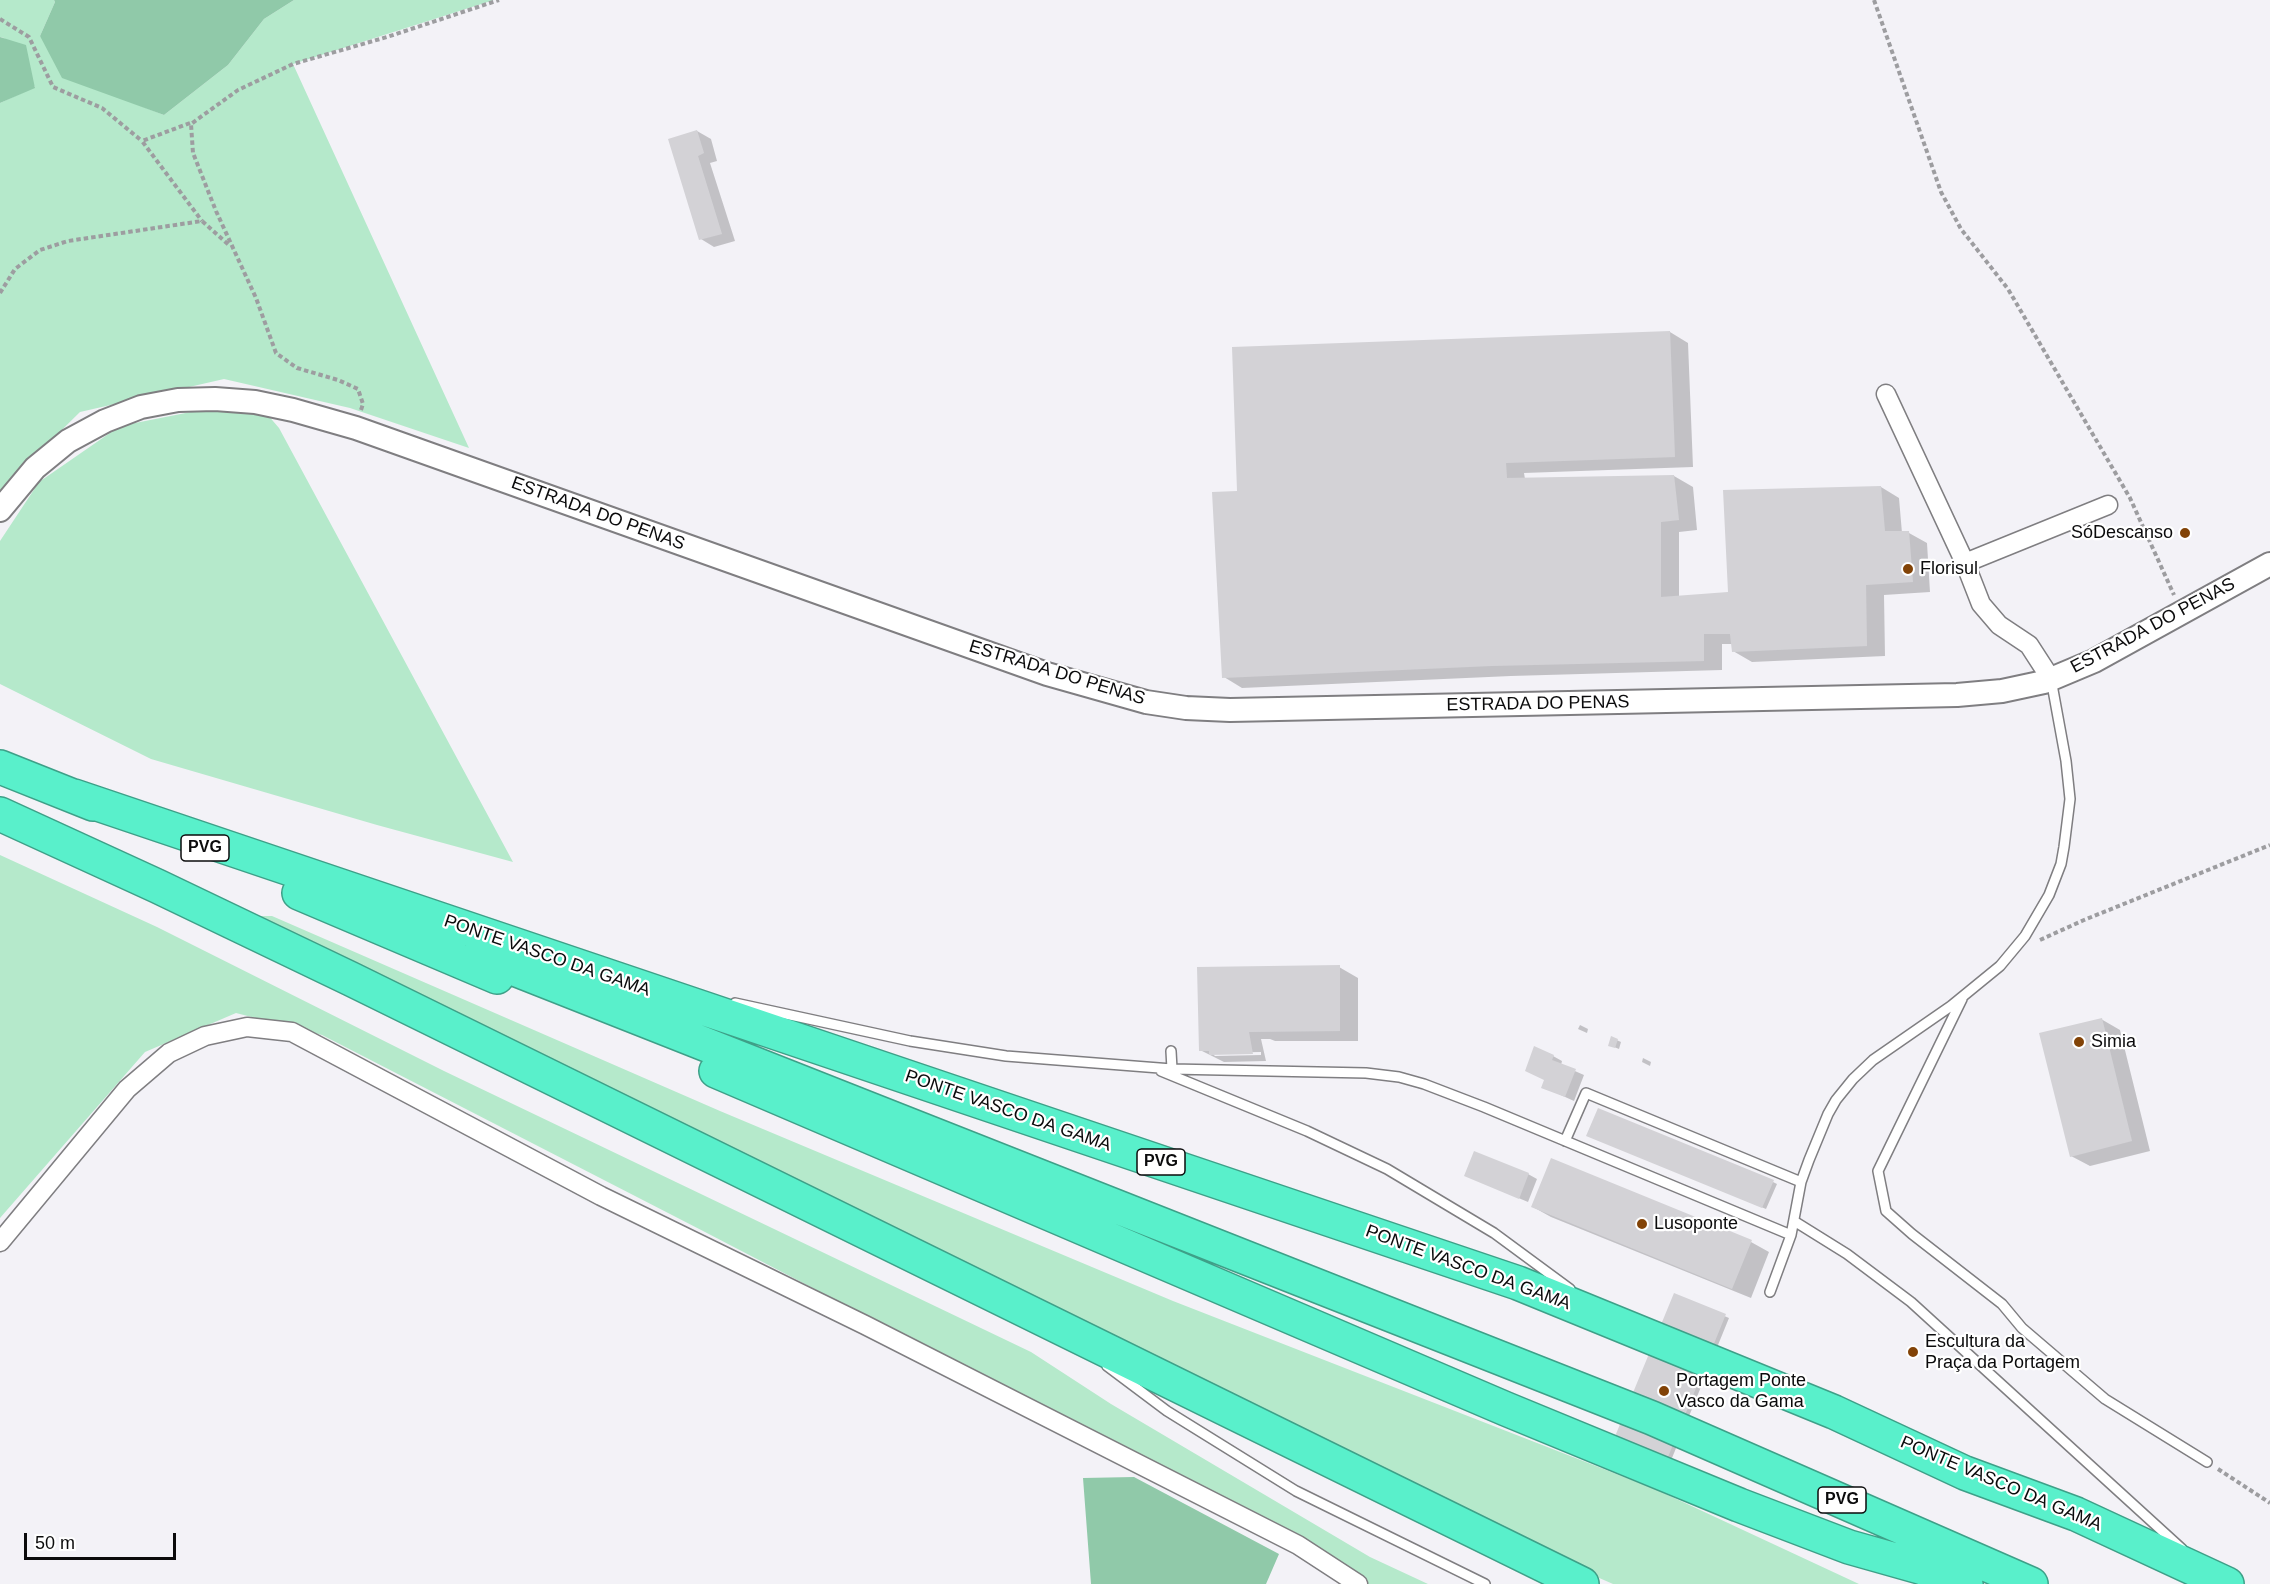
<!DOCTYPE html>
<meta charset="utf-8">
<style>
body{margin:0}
#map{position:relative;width:2270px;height:1584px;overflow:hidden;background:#f3f2f7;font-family:Helvetica,sans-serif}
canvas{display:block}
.scale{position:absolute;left:24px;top:1533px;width:152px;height:27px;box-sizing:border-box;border:3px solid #0b0b0c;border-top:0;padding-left:8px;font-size:18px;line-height:21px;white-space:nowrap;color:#0b0b0c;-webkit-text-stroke:4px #fff;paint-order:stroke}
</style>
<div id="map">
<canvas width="2270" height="1584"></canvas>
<div class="scale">50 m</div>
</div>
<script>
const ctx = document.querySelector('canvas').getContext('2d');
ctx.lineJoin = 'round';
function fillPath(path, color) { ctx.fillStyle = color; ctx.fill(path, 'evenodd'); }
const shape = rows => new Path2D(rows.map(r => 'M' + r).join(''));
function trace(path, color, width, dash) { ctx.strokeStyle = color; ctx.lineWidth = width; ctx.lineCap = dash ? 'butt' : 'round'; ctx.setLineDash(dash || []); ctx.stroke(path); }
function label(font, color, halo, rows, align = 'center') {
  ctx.font = font + ' Helvetica,sans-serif'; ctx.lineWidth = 4.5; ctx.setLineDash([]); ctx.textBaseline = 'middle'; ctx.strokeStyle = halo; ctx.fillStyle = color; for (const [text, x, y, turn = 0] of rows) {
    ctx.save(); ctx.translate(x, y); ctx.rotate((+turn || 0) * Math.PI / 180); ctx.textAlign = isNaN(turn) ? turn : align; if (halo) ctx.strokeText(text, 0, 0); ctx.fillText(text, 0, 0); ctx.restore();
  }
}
fillPath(shape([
 [0,0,54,0,55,2,40,36,115,96,164,115,228,65,264,19,294,0,494,0,293,64,469,448,350,408,224,379,80,412,0,491,0,103,35,87,4,38,0,37],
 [211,408,267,414,279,428,513,862,377,825,151,759,0,684,0,541,39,482,120,426],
 [0,855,157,927,444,1071,1031,1352,1111,1404,1370,1557,1428,1584,1368,1584,1005,1388,705,1232,322,1035,236,1013,145,1052,0,1218],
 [255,916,272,916,720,1111,1173,1301,1655,1489,1859,1584,1613,1584,1435,1506]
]), '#b5e9cb');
fillPath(shape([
 [54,0,294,0,264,19,228,65,164,115,62,78,40,36,55,2],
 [0,37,26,45,35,88,0,103],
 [1134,1477,1279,1554,1266,1584,1091,1584,1083,1478]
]), '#90c9a9');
fillPath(shape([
 [697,131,711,139,717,161,710,163,735,241,714,247,701,239],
 [1670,332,1688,343,1693,467,1524,473,1525,479,1674,476,1693,487,1697,530,1679,532,1679,597,1729,594,1881,487,1899,498,1902,533,1909,533,1927,543,1930,592,1884,595,1885,656,1752,662,1733,651,1732,644,1722,644,1722,670,1511,676,1242,688,1224,677,1239,492,1234,349],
 [1339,967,1358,978,1358,1041,1275,1041,1270,1039,1261,1039,1266,1061,1224,1062,1200,1050],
 [1261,1052,1261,1055,1215,1056,1212,1053],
 [2101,1019,2120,1030,2150,1151,2090,1166,2071,1156],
 [1580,1025,1588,1029,1587,1033,1578,1029],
 [1612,1038,1621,1042,1619,1049,1614,1047],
 [1553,1056,1562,1061,1561,1065,1584,1075,1574,1101,1543,1087,1546,1080,1527,1071],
 [1643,1058,1651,1062,1650,1066,1642,1062],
 [1592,1137,1773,1182,1777,1184,1766,1209],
 [1528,1174,1537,1179,1528,1202,1466,1176],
 [1533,1207,1751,1242,1769,1252,1751,1298,1551,1217],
 [1675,1295,1729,1318,1659,1490,1608,1470]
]), '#0003');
fillPath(shape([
 [697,130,704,153,698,156,722,234,699,240,668,139],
 [1670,331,1675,457,1506,463,1507,478,1674,475,1679,520,1661,522,1661,597,1728,592,1723,490,1881,486,1885,531,1909,531,1913,582,1866,585,1867,646,1732,652,1730,634,1704,634,1704,661,1491,666,1222,678,1212,492,1237,491,1232,347],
 [1340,965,1340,1031,1249,1032,1253,1054,1209,1055,1209,1051,1199,1051,1197,967],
 [2102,1018,2132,1141,2070,1157,2039,1033],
 [1611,1036,1618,1039,1615,1048,1608,1046],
 [1534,1046,1554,1055,1552,1060,1576,1069,1565,1097,1541,1088,1544,1080,1525,1071],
 [1598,1108,1774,1180,1762,1208,1586,1136],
 [1474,1151,1529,1173,1519,1199,1464,1176],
 [1551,1158,1752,1240,1732,1289,1531,1207],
 [1674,1293,1726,1314,1655,1489,1602,1468]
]), '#d3d2d6');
const service = shape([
 [1962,999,1878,1171,1886,1211,1912,1234,2002,1304,2022,1328,2105,1399,2207,1462],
 [735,1003,910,1041,1006,1056,1172,1069,1366,1073,1399,1077,1424,1084,1484,1107,1791,1235],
 [1171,1051,1172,1069],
 [1161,1071,1307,1131,1387,1169,1494,1233,1570,1289],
 [1565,1141,1586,1093,1801,1182],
 [1794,1221,1847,1254,1911,1302,2182,1549],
 [1770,1292,1791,1235,1801,1182,1809,1160,1828,1114,1836,1100,1853,1079,1873,1060,1951,1006,2000,966,2025,936,2049,895,2061,864,2064,847,2070,799,2066,761,2051,679],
 [1107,1366,1167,1411,1296,1491,1485,1584]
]);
const minor = shape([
 [1886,394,1965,563,1981,604,1999,625,2029,645,2051,679],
 [1965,563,2108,505],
 [0,1242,127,1089,169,1053,205,1036,247,1027,292,1032,601,1196,865,1325,1298,1545,1358,1584]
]);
const tertiary = shape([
 [0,510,35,468,68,441,105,421,141,407,178,400,215,399,255,402,293,410,356,428,1047,674,1146,702,1186,708,1230,710,1957,695,2002,691,2044,682,2094,661,2270,564]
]);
const motorway = shape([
 [0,767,93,804],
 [74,796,1518,1283,1834,1412,1965,1473,2076,1514,2227,1584],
 [0,814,157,886,351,979,1582,1584],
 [299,893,497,977],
 [479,955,1652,1418,2031,1584],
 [716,1071,1506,1409,1739,1505,1849,1547,1920,1567,1966,1584]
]);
trace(service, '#7f7e81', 12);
trace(minor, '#7f7e81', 21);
trace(tertiary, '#7f7e81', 26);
trace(motorway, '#3ea088', 36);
trace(shape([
 [1874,0,1941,192,1961,229,2008,289,2130,498,2174,595],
 [0,19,29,37,53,87,102,108,142,141],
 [190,123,142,141,202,221],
 [0,293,15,269,40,250,68,241,202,221,230,246],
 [361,410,363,404,358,389,338,380,297,368,276,353,256,298,216,211,193,153,191,124,238,90,293,64,387,37,499,0],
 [2040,940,2084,920,2270,845],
 [2218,1469,2270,1503]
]), '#9d9da0', 4, [4.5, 3]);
trace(service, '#fff', 9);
trace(minor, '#fff', 18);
trace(tertiary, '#fff', 22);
trace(motorway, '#59f0cb', 33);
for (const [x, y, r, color] of [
 [2185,533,6,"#824307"],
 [1908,569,6,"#824307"],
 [2079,1042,6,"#824307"],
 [1642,1224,6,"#824307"],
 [1913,1352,6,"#824307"],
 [1664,1391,6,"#824307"]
]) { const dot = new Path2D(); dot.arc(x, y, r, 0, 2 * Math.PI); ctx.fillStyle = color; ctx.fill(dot); trace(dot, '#fff', 2); }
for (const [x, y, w] of [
 [205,848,48],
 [1161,1162,48],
 [1842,1500,48]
]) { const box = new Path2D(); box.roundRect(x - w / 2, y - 13, w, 26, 4.5); ctx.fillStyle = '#fff'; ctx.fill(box); trace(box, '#0b0b0c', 1.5); }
label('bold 16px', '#0b0b0c', null, [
 ["PVG",205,848],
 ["PVG",1161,1162],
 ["PVG",1842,1500]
]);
label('18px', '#0b0b0c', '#fff', [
 ["ESTRADA DO PENAS",598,514,20],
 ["ESTRADA DO PENAS",2153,626,-28],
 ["ESTRADA DO PENAS",1057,673,17],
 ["ESTRADA DO PENAS",1538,704,-1],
 ["PONTE VASCO DA GAMA",547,956,19],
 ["PONTE VASCO DA GAMA",1008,1111,19],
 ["PONTE VASCO DA GAMA",1468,1268,20],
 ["PONTE VASCO DA GAMA",2001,1484,23]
]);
label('18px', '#0b0b0c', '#fff', [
 ["SóDescanso",2173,533,"right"],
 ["Florisul",1920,569],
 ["Simia",2091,1042],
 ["Lusoponte",1654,1224],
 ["Escultura da",1925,1342],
 ["Praça da Portagem",1925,1363],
 ["Portagem Ponte",1676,1381],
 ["Vasco da Gama",1676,1402]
], 'left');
</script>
